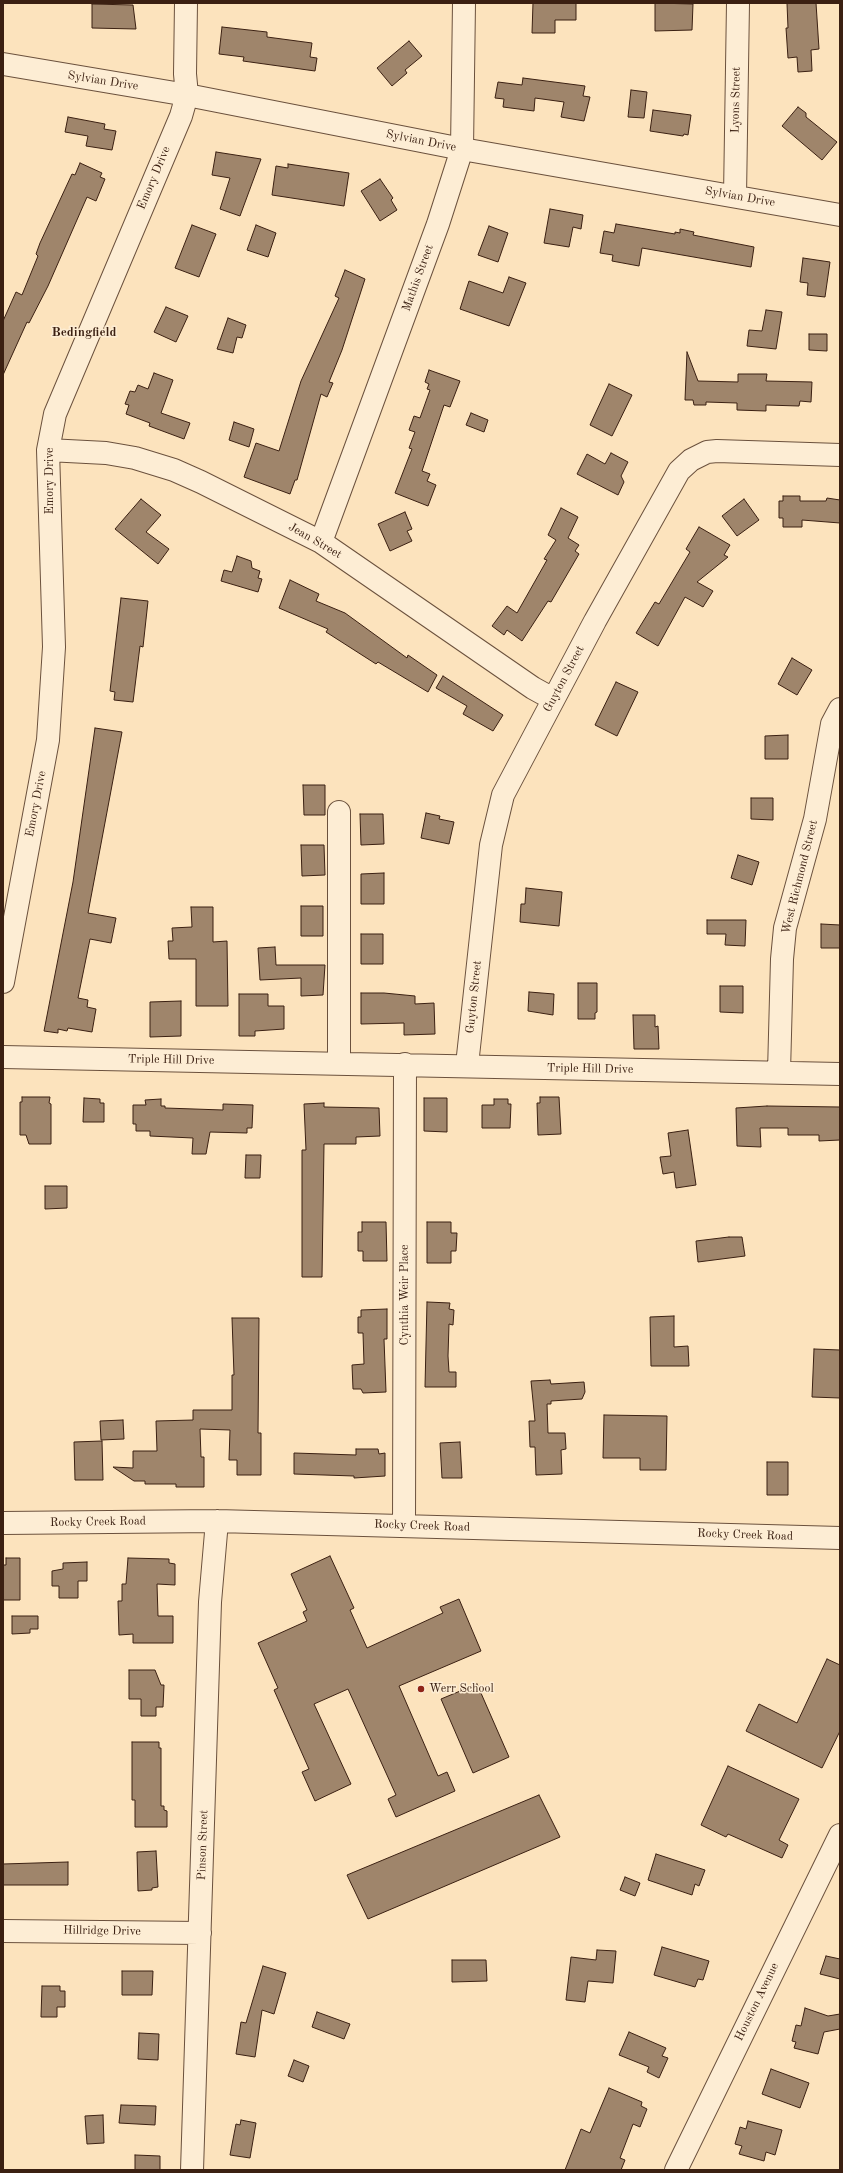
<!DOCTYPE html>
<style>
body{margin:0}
#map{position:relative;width:843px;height:2173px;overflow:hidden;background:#fce3bd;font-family:"Old Standard TT",serif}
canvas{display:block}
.frame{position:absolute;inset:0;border:4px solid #3b2012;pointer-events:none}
</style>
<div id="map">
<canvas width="843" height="2173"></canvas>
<div class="frame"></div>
</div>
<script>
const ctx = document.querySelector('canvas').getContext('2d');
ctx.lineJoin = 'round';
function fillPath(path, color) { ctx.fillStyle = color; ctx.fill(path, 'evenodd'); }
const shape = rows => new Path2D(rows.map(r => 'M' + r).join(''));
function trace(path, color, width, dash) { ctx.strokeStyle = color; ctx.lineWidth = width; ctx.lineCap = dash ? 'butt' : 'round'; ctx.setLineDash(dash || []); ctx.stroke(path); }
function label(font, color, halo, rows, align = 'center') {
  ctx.font = font + ' "Old Standard TT",serif'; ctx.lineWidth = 3; ctx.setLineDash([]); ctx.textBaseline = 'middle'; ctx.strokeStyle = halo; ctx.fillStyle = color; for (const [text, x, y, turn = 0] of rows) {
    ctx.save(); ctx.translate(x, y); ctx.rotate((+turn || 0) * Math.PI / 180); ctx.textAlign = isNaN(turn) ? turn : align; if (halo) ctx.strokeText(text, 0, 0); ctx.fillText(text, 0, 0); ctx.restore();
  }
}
const building = shape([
 [533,3,576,3,576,20,555,20,555,33,532,33,533,3],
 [655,3,693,4,692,30,655,31,655,3],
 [787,3,816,3,819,49,811,50,812,71,798,72,797,57,788,58,786,28,788,28,787,3],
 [92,4,133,5,136,29,92,28,92,4],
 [222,27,267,32,267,37,312,43,310,57,317,58,315,71,243,61,244,57,219,54,222,27],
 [409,41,422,56,405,70,407,73,392,86,377,68,409,41],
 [523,78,585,86,583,96,590,97,584,121,561,117,564,102,535,98,534,111,503,107,504,99,495,98,498,82,522,85,523,78],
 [631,90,647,92,644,118,628,117,631,90],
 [798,107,806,113,806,117,837,142,822,160,782,126,798,107],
 [653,110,691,115,688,135,684,134,683,136,650,131,653,110],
 [68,117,105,124,104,129,116,131,112,150,86,146,88,136,65,132,68,117],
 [216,152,261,159,240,216,220,209,230,178,212,175,216,152],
 [80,163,102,173,100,177,105,179,96,201,87,197,48,286,29,323,27,322,3,375,3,321,16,292,22,295,38,256,36,254,40,243,72,174,75,175,80,163],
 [288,164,349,173,344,206,272,195,276,166,288,168,288,164],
 [380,179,393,198,391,200,397,210,380,221,361,191,380,179],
 [550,209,583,215,581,229,573,227,569,247,544,243,550,209],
 [616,224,675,234,675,232,680,233,680,229,694,232,693,235,754,247,751,267,642,248,639,266,612,261,613,255,600,253,604,231,614,233,616,224],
 [192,225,216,234,199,277,175,268,192,225],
 [256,225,276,233,268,257,247,250,256,225],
 [489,226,508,233,498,262,478,255,489,226],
 [803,258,830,262,825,297,807,295,808,283,800,282,803,258],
 [345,270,365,279,342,350,329,382,333,383,327,397,321,394,297,480,295,480,290,494,244,477,256,443,279,451,301,381,339,298,335,296,345,270],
 [509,277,526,283,509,326,460,309,469,281,503,293,509,277],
 [166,307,188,316,176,342,154,332,166,307],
 [766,310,782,312,776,349,747,346,749,330,762,331,766,310],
 [228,318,246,325,242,338,237,337,233,353,217,349,228,318],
 [809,334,827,334,827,351,809,350,809,334],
 [687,352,698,381,738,382,738,374,767,374,766,381,812,382,811,402,800,401,799,406,766,405,766,411,737,410,737,403,706,402,706,405,694,405,693,400,685,400,687,352],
 [429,370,460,381,450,407,444,405,422,471,430,474,427,481,436,485,428,506,395,493,412,449,409,448,415,432,409,430,414,416,420,418,430,390,427,389,429,384,425,382,429,370],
 [154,373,173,380,161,413,190,423,184,439,149,426,150,423,126,414,129,405,125,404,130,391,135,392,138,385,148,389,154,373],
 [609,384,632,395,612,436,590,425,609,384],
 [471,413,488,420,484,432,466,425,471,413],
 [234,422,254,429,249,447,229,440,234,422],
 [611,453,628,462,621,476,624,482,618,495,577,474,587,454,605,464,611,453],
 [783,496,800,496,800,501,826,501,827,498,840,500,840,523,802,520,802,527,783,527,783,518,779,518,779,501,783,501,783,496],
 [141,499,161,515,146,532,169,549,158,564,115,529,141,499],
 [744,499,759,520,737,536,722,516,744,499],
 [561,508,578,517,568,538,579,545,575,551,579,554,551,602,548,601,522,641,507,630,504,635,492,626,507,606,517,613,547,560,544,559,556,540,548,535,561,508],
 [405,512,412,529,407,531,412,541,390,551,378,524,405,512],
 [699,527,730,545,724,555,728,557,697,582,713,591,703,607,685,597,658,646,636,633,655,602,659,604,690,552,686,549,699,527],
 [237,556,251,561,252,568,260,571,258,578,262,579,258,592,221,581,224,570,232,572,237,556],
 [290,580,319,594,316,601,345,613,407,658,408,655,437,675,428,692,378,662,376,664,326,632,328,629,279,608,290,580],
 [121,598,148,601,143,647,140,646,133,702,114,700,115,692,110,691,121,598],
 [792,658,812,670,797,695,778,684,792,658],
 [443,676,503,715,493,731,463,714,467,706,436,688,443,676],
 [616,682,638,692,617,736,595,725,616,682],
 [95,728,122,732,88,913,116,918,111,943,90,939,78,998,88,1000,87,1007,96,1009,92,1032,68,1028,67,1031,58,1029,58,1033,44,1031,73,882,95,728],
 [788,735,788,759,765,759,765,736,788,735],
 [303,785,325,785,325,815,304,815,303,785],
 [751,798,773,798,773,820,751,819,751,798],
 [426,813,440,816,439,819,454,822,449,844,421,838,426,813],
 [360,814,383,814,384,844,361,845,360,814],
 [301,845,324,845,325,875,302,876,301,845],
 [738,855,759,862,752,885,731,878,738,855],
 [384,873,384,904,361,904,361,874,384,873],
 [526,888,562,892,559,926,520,922,521,904,525,904,526,888],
 [301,906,323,906,323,936,301,936,301,906],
 [191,907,213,907,213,942,227,941,228,1006,196,1006,196,959,169,959,168,941,173,941,172,928,192,927,191,907],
 [707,920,746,920,745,946,725,945,726,934,707,934,707,920],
 [821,924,840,925,840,948,821,948,821,924],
 [361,934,383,934,383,964,361,964,361,934],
 [275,947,276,965,325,965,323,995,301,996,301,978,260,980,258,948,275,947],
 [578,983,597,983,597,1012,595,1013,595,1019,578,1019,578,983],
 [720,986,743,986,743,1013,720,1012,720,986],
 [529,992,554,994,553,1015,528,1011,529,992],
 [361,993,384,993,415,996,415,1004,434,1003,435,1034,404,1035,404,1023,361,1024,361,993],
 [239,994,268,994,268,1006,284,1006,284,1029,255,1031,255,1036,239,1036,239,994],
 [181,1001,181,1036,150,1037,150,1002,181,1001],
 [633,1015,655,1015,655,1027,658,1026,659,1049,634,1049,633,1015],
 [22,1097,50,1097,49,1103,51,1104,51,1144,29,1144,26,1135,20,1135,20,1102,22,1102,22,1097],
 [540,1097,559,1097,561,1134,538,1135,537,1103,540,1103,540,1097],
 [84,1098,100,1099,100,1103,104,1103,104,1122,83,1122,84,1098],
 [424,1098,447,1098,447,1132,424,1131,424,1098],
 [161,1099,161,1106,165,1106,165,1108,223,1110,223,1104,253,1105,252,1128,247,1128,247,1133,210,1132,206,1154,192,1154,193,1138,150,1136,150,1131,136,1131,136,1124,133,1124,133,1105,146,1105,145,1100,161,1099],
 [494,1099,508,1099,508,1104,511,1104,510,1128,482,1128,482,1105,494,1105,494,1099],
 [324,1103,324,1107,379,1108,380,1136,356,1137,356,1144,324,1144,322,1277,302,1277,302,1150,306,1150,304,1104,324,1103],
 [767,1106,840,1107,840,1140,819,1141,819,1135,788,1135,788,1128,760,1128,761,1147,737,1146,736,1108,767,1106],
 [688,1130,696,1185,676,1188,674,1172,663,1174,660,1157,671,1156,668,1133,688,1130],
 [246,1155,261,1155,260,1178,245,1178,246,1155],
 [45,1186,67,1186,67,1208,45,1209,45,1186],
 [362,1222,386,1222,387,1261,363,1261,363,1251,358,1251,358,1232,362,1232,362,1222],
 [427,1222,451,1222,451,1233,457,1233,456,1251,451,1251,451,1263,427,1263,427,1222],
 [729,1237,742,1237,745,1256,698,1262,696,1241,729,1237],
 [427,1302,450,1303,449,1309,454,1310,453,1325,449,1324,448,1356,449,1372,456,1372,456,1387,425,1387,427,1302],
 [387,1309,387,1339,384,1339,386,1392,363,1393,361,1389,353,1389,352,1365,364,1364,363,1333,358,1333,358,1317,361,1317,361,1310,387,1309],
 [674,1316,674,1347,688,1346,689,1366,651,1366,650,1317,674,1316],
 [232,1318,259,1318,258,1433,261,1433,261,1475,237,1475,237,1460,229,1460,230,1430,200,1429,201,1457,204,1457,204,1487,176,1487,176,1484,145,1484,145,1481,134,1481,113,1467,133,1468,133,1451,157,1451,156,1421,193,1420,193,1410,232,1410,232,1375,234,1375,232,1318],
 [814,1349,840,1350,840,1398,812,1397,814,1349],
 [550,1380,551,1384,584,1382,585,1392,582,1399,551,1401,551,1404,547,1404,548,1433,565,1433,566,1449,561,1450,562,1474,536,1475,535,1447,530,1447,529,1421,535,1421,531,1381,550,1380],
 [604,1415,667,1416,666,1470,640,1470,640,1458,603,1458,604,1415],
 [123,1420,124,1439,101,1440,100,1421,123,1420],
 [102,1441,103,1480,75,1480,74,1442,102,1441],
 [460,1442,462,1478,442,1478,440,1443,460,1442],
 [356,1449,378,1449,379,1454,385,1453,385,1476,354,1478,354,1476,294,1474,294,1453,356,1455,356,1449],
 [767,1462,788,1462,788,1495,767,1495,767,1462],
 [330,1556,354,1608,350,1610,367,1648,443,1613,440,1607,459,1599,481,1651,399,1686,438,1776,447,1772,455,1791,396,1817,388,1799,396,1795,348,1689,314,1704,351,1784,315,1801,302,1772,309,1769,274,1690,278,1688,258,1643,307,1621,303,1612,307,1610,291,1574,330,1556],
 [6,1558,20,1558,20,1600,3,1600,3,1565,6,1565,6,1558],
 [128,1558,169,1559,169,1563,175,1564,175,1585,157,1584,158,1616,173,1616,173,1643,133,1643,133,1634,119,1635,118,1601,122,1601,122,1584,126,1584,128,1558],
 [87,1562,87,1581,78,1581,78,1598,59,1598,59,1586,52,1586,52,1571,63,1569,63,1563,87,1562],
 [12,1616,38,1616,38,1629,30,1629,30,1633,12,1634,12,1616],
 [827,1659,840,1665,840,1731,822,1768,746,1731,759,1704,797,1723,827,1659],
 [129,1670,155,1670,161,1685,164,1685,163,1707,156,1707,156,1716,141,1716,141,1699,129,1699,129,1670],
 [477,1684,509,1757,473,1773,441,1699,477,1684],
 [132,1742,159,1742,159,1748,161,1748,161,1806,164,1806,164,1810,167,1811,167,1827,135,1827,135,1800,132,1800,132,1742],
 [728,1766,799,1799,779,1840,788,1845,782,1858,728,1834,726,1837,701,1825,728,1766],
 [539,1795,560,1837,368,1919,347,1875,539,1795],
 [156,1851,158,1887,152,1888,152,1890,138,1891,137,1852,156,1851],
 [656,1854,705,1870,699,1886,695,1884,692,1895,648,1880,656,1854],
 [68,1862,68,1885,3,1885,3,1864,68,1862],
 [625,1877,640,1883,635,1896,620,1890,625,1877],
 [662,1947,709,1961,703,1980,698,1979,695,1987,654,1975,662,1947],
 [597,1950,616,1951,613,1983,588,1981,585,2002,566,2000,571,1957,596,1960,597,1950],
 [826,1956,840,1959,840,1979,820,1974,826,1956],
 [452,1960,486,1960,487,1981,452,1982,452,1960],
 [263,1966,286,1973,274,2014,262,2010,255,2057,236,2054,241,2022,246,2023,263,1966],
 [122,1971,153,1971,152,1995,122,1995,122,1971],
 [42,1986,60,1986,60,1991,65,1991,65,2007,57,2007,57,2017,41,2017,42,1986],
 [805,2008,828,2016,840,2014,840,2029,824,2032,818,2054,794,2048,796,2042,792,2041,796,2025,801,2026,805,2008],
 [317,2012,350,2024,344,2039,312,2027,317,2012],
 [629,2032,666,2048,662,2056,668,2058,659,2078,647,2072,649,2067,619,2055,629,2032],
 [139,2033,159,2034,158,2060,138,2059,139,2033],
 [294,2060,309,2066,303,2082,288,2076,294,2060],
 [771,2069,809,2083,800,2108,762,2094,771,2069],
 [609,2088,642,2102,641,2106,647,2109,640,2127,633,2124,620,2158,625,2160,621,2170,565,2170,581,2129,590,2133,609,2088],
 [121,2105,156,2106,155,2125,119,2123,121,2105],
 [103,2115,104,2143,87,2144,85,2116,103,2115],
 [241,2120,256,2123,250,2158,230,2155,236,2124,240,2125,241,2120],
 [748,2121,782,2130,775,2155,766,2152,764,2161,739,2154,742,2146,735,2144,740,2127,746,2129,748,2121],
 [135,2155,160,2156,160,2170,135,2170,135,2155]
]);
fillPath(building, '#9f856b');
trace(building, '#3b2012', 1);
const minor = shape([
 [3,64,187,95,462,149,840,215],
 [735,196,738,3],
 [48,450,106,453,135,458,174,470,201,482,321,542,533,688,553,699],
 [321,542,438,224,462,149,464,3],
 [339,812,339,1062],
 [3,982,48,740,54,647,48,450,55,414,181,116,187,95,185,74,186,3],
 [3,1057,840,1074],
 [467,1065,491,845,503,795,595,621,679,471,691,460,707,452,717,451,840,455],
 [779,1072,782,959,785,928,815,819,832,724,840,709],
 [3,1523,217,1521,840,1538],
 [404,1526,405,1064],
 [3,1931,200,1933],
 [192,2170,210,1602,217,1521],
 [676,2170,840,1835]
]);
trace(minor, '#6b513d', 24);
trace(minor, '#fdedd4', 22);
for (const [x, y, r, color] of [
 [421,1689,4,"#8f2418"]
]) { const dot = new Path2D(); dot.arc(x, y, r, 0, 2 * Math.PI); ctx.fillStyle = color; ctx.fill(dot); trace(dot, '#fdedd4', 1.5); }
label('12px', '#3b2012', '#fdedd4', [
 ["Sylvian Drive",103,81,9],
 ["Lyons Street",736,100,-89],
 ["Sylvian Drive",421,141,11],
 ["Emory Drive",154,178,-67],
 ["Sylvian Drive",740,197,10],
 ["Mathis Street",418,278,-70],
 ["Emory Drive",50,481,-90],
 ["Jean Street",315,541,30],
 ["Guyton Street",564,679,-62],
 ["Emory Drive",36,804,-79],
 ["West Richmond Street",800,877,-76],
 ["Guyton Street",474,997,-84],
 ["Triple Hill Drive",171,1060,1],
 ["Triple Hill Drive",590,1069,1],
 ["Cynthia Weir Place",405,1295,-90],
 ["Rocky Creek Road",98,1522,-1],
 ["Rocky Creek Road",422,1526,2],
 ["Rocky Creek Road",745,1535,2],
 ["Pinson Street",203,1845,-88],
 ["Hillridge Drive",102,1931,1],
 ["Houston Avenue",757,2002,-64]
]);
label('12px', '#3b2012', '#fdedd4', [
 ["Werr School",429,1689]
], 'left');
label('bold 13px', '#3b2012', '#fdedd4', [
 ["Bedingfield",84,333]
]);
</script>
